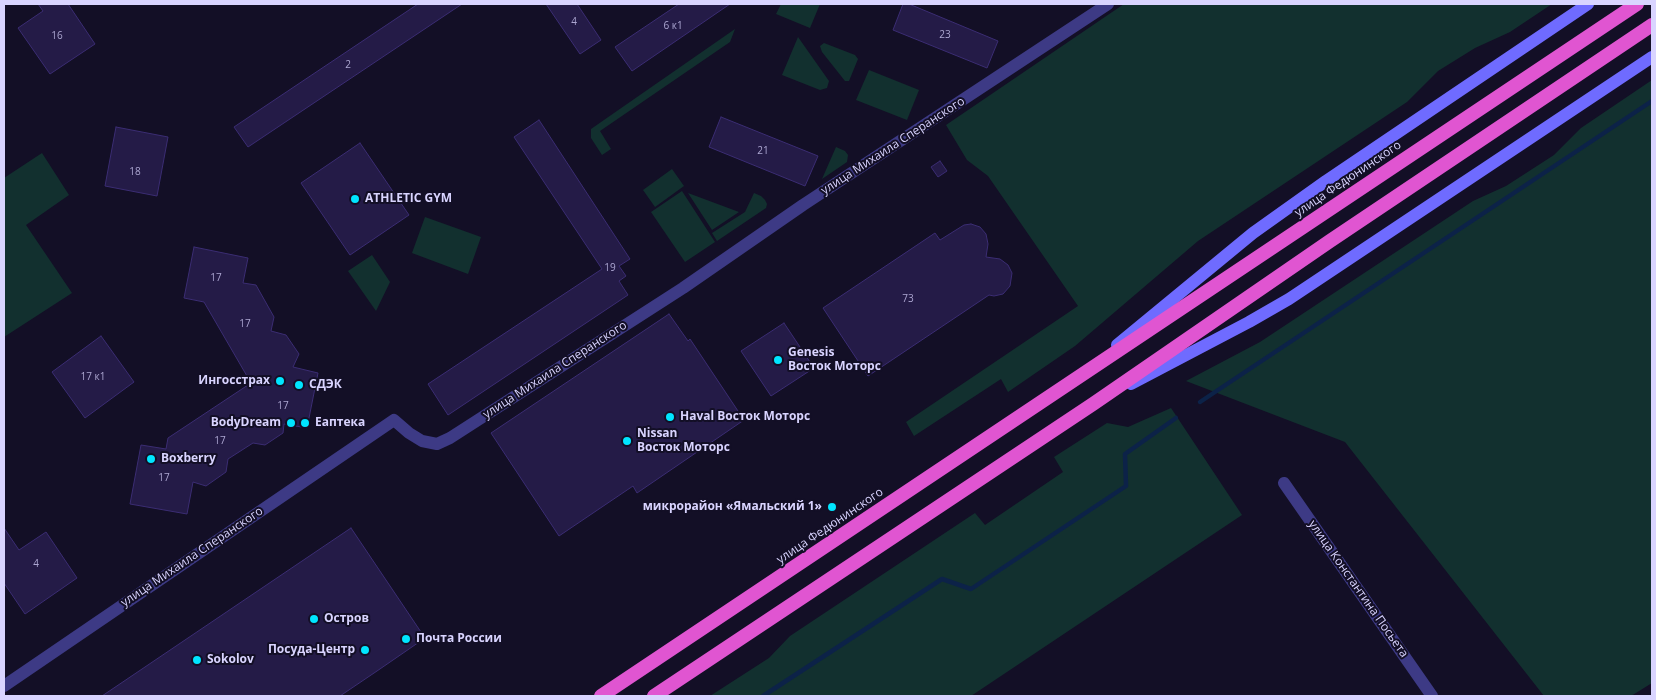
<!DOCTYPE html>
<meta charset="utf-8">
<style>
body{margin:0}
#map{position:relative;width:1656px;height:700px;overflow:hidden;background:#130f26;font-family:"Open Sans",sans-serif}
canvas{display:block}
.frame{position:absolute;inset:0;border:5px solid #d9d4ff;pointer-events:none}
</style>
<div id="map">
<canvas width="1656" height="700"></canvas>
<div class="frame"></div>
</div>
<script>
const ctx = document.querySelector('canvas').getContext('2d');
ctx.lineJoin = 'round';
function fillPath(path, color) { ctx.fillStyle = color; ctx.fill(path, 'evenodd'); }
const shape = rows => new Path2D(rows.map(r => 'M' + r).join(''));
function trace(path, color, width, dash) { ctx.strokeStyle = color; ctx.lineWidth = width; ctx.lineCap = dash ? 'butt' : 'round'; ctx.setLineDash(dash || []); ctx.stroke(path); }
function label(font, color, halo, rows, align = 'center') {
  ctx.font = font + ' "Open Sans",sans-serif'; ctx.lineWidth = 4; ctx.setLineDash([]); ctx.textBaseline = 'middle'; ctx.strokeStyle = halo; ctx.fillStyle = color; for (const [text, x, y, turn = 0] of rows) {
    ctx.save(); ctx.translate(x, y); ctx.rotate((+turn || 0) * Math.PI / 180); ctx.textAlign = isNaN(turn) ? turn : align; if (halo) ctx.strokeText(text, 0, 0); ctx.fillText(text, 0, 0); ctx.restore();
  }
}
fillPath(shape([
 [781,4,820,4,810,28,776,14],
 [1124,4,1552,4,1510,32,1475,48,1438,71,1407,102,1198,241,1075,346,1008,392,1001,379,914,436,906,422,1078,306,988,176,967,160,946,125],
 [735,29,730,42,600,131,611,149,602,155,591,138,591,129],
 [798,37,829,81,827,88,820,90,782,75],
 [824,43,855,55,858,59,849,81,845,81,822,52,820,46],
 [869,70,919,90,907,120,856,100],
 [1652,80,1652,683,1631,696,1544,696,1345,442,1186,381,1260,342,1473,201,1506,186,1554,155,1581,128],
 [836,147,845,151,848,155,847,162,822,179],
 [42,153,69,195,26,225,72,293,4,337,4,178],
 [672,169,684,186,655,207,643,190],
 [682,191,715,242,685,262,651,212],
 [688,193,739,212,712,230],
 [754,193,761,196,765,200,767,204,766,208,717,241,712,233,745,212],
 [425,217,481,237,468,274,412,253],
 [372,255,390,282,376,311,348,271],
 [1171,408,1242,515,971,696,710,696,769,658,790,636,975,513,985,525,1063,472,1054,457,1107,423,1128,427]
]), '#12302f');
trace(shape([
 [1200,402,1652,101],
 [763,696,942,579,971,589,1126,486,1125,454,1176,418]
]), '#0c2248', 4.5);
const building = shape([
 [38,4,68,4,95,44,50,74,18,28,43,11,38,4],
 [418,4,462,4,248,147,234,127,418,4],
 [546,4,577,4,601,40,580,54,546,4],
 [679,4,730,4,632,71,615,47,679,4],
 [903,4,909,4,998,41,987,68,893,30,903,4],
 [721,117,818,156,805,186,709,147,721,117],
 [539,120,630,259,619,266,626,276,619,281,628,295,448,415,428,384,602,269,514,137,539,120],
 [116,127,168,137,157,196,105,186,116,127],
 [360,143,409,215,350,255,301,183,360,143],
 [940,161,947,171,938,177,931,167,940,161],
 [971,224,980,227,986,234,988,244,986,257,1000,259,1008,265,1012,273,1010,286,1003,294,994,296,989,295,868,376,823,308,935,233,940,240,964,225,971,224],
 [194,247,248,258,243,283,256,285,274,317,271,331,286,335,299,354,293,367,318,373,307,428,284,424,283,433,265,445,253,443,228,459,226,472,206,486,193,482,187,514,130,504,141,445,166,449,168,438,251,383,204,302,184,298,194,247],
 [669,314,688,341,690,339,744,420,637,493,633,486,559,536,491,433,669,314],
 [784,323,814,368,771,396,741,351,784,323],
 [101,336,134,382,85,418,52,372,101,336],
 [4,528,19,550,46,532,77,578,25,614,4,583,4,528],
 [351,528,425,638,377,671,340,696,102,696,351,528]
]);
fillPath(building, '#241b47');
trace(building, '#3b2d73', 1);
trace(shape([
 [1284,483,1432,696],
 [4,686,394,420,409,433,422,441,437,444,450,438,683,288,803,205,1108,4]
]), '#3d3a85', 12);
trace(shape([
 [1117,345,1253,233,1326,181,1588,4],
 [1131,384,1249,322,1289,299,1652,57]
]), '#6f6bff', 12);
trace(shape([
 [601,696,1637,4],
 [654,696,1093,404,1330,241,1652,25]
]), '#e055d1', 14);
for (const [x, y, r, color] of [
 [355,199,5,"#00e5ff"],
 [778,360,5,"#00e5ff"],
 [280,381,5,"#00e5ff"],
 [299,385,5,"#00e5ff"],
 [670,417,5,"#00e5ff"],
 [291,423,5,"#00e5ff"],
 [305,423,5,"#00e5ff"],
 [627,441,5,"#00e5ff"],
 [151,459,5,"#00e5ff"],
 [832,507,5,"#00e5ff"],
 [314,619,5,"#00e5ff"],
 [406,639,5,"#00e5ff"],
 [365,650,5,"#00e5ff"],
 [197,660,5,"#00e5ff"]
]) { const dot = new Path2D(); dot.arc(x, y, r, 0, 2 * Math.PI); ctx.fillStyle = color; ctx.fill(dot); trace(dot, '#130f26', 2); }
label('10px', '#aca6d1', null, [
 ["4",574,22],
 ["6 к1",673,26],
 ["23",945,35],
 ["16",57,36],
 ["2",348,65],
 ["21",763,151],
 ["18",135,172],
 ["19",610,268],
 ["17",216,278],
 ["73",908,299],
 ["17",245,324],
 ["17 к1",93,377],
 ["17",283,406],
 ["17",220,441],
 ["17",164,478],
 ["4",36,564]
]);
label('12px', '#d9d4ff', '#130f26', [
 ["улица Михаила Сперанского",893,146,-33],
 ["улица Федюнинского",1348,179,-34],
 ["улица Михаила Сперанского",555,370,-33],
 ["улица Федюнинского",830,526,-34],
 ["улица Михаила Сперанского",192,557,-34],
 ["улица Константина Посьета",1358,589,55]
]);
label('bold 12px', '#d9d4ff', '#130f26', [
 ["ATHLETIC GYM",365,199],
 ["Genesis",788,353],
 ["Восток Моторс",788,367],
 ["Ингосстрах",270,381,"right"],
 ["СДЭК",309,385],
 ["Haval Восток Моторс",680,417],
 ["BodyDream",281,423,"right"],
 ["Еаптека",315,423],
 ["Nissan",637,434],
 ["Восток Моторс",637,448],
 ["Boxberry",161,459],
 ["микрорайон «Ямальский 1»",822,507,"right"],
 ["Остров",324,619],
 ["Почта России",416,639],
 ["Посуда-Центр",355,650,"right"],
 ["Sokolov",207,660]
], 'left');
</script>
